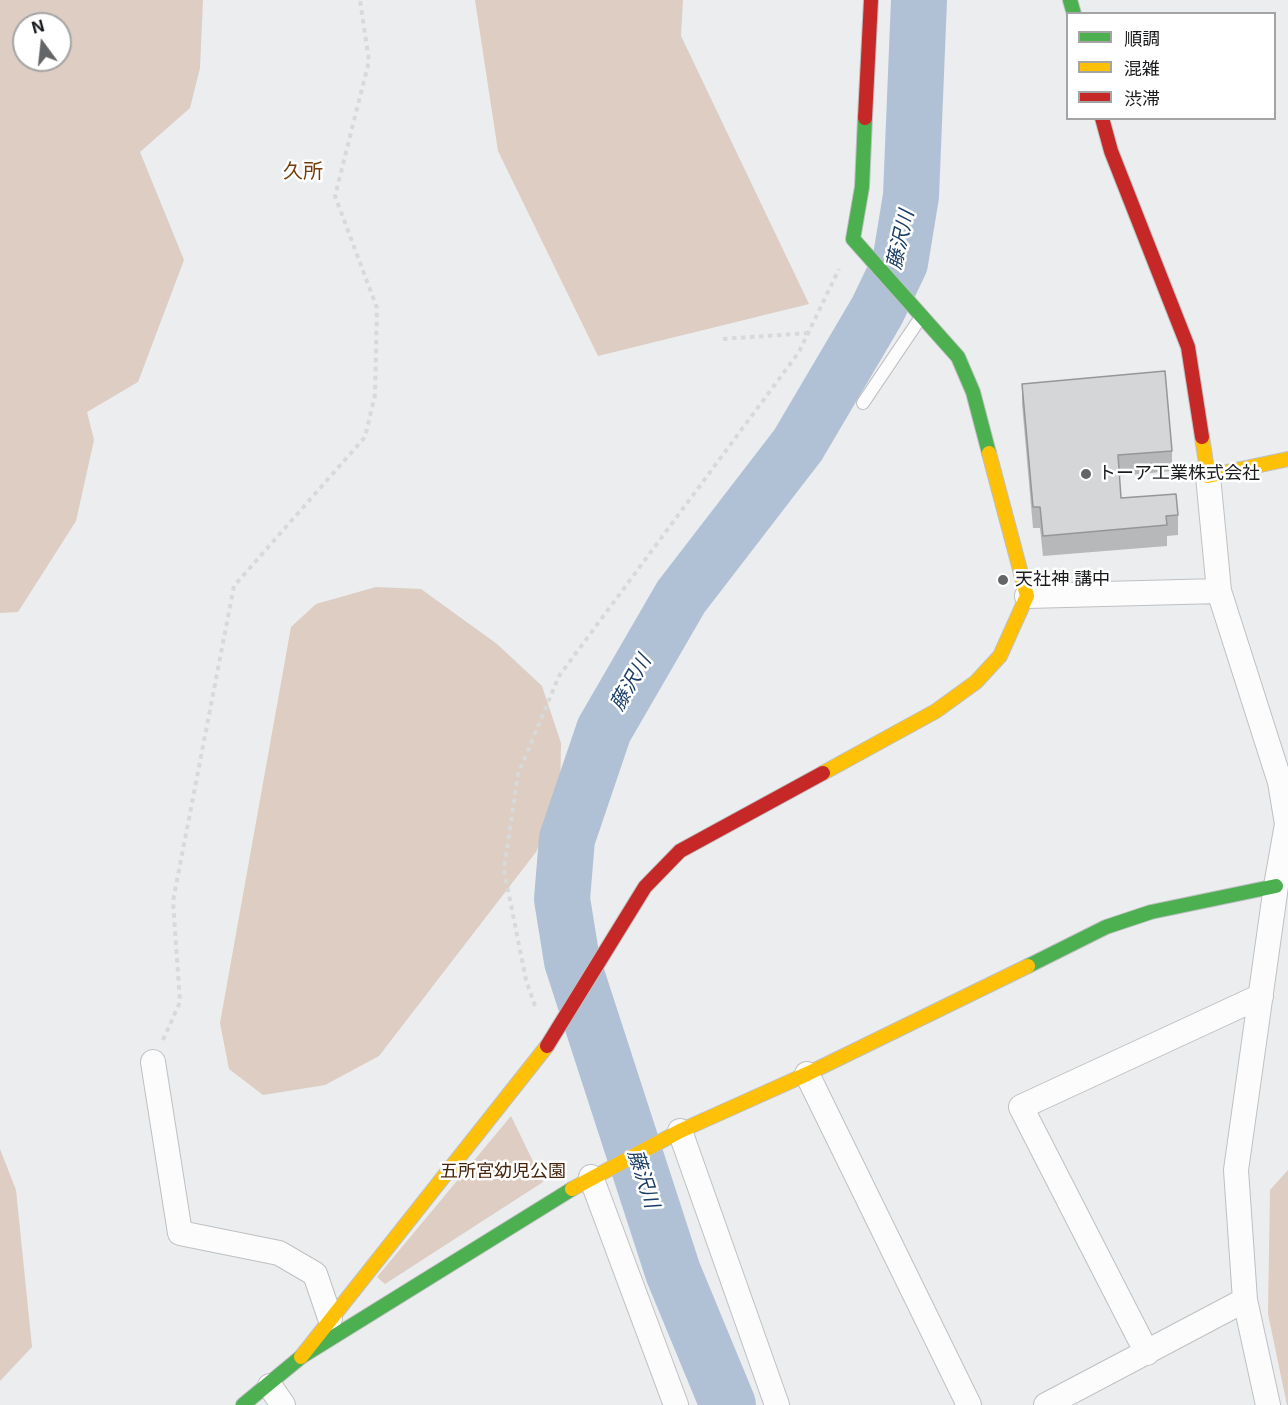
<!DOCTYPE html>
<meta charset="utf-8">
<style>
body{margin:0}
#map{position:relative;width:1288px;height:1405px;overflow:hidden;background:#ebedef;font-family:Inter,"Noto Sans JP",sans-serif}
canvas{display:block}
.legend{position:absolute;left:1066px;top:12px;width:210px;height:108px;box-sizing:border-box;background:#fff;border:2px solid #a4a4a5;margin:0;padding:8px 10px;list-style:none;font-size:18px;color:#1b1c1e}
.legend li{display:flex;align-items:center;gap:12px;height:30px}
.legend b{width:30px;border:2px solid #a4a4a5}
.north{position:absolute;left:12px;top:12px;width:60px;height:60px;box-sizing:border-box;background:#fff;border:2px solid #a4a4a5;border-radius:50%;rotate:345deg;font-size:16px;font-weight:700;line-height:24px;text-align:center;color:#1b1c1e}
.north::after{content:'';display:block;margin:auto;width:21px;height:27px;background:#646567;clip-path:polygon(50% 0,100% 100%,50% 72%,0 100%)}
</style>
<div id="map">
<canvas width="1288" height="1405"></canvas>
<ul class="legend">
<li><b style="height:8px;background:#4caf50"></b>順調</li>
<li><b style="height:8px;background:#ffc107"></b>混雑</li>
<li><b style="height:8px;background:#c62828"></b>渋滞</li>
</ul>
<div class="north">N</div>
</div>
<script>
const ctx = document.querySelector('canvas').getContext('2d');
ctx.lineJoin = 'round';
function fillPath(path, color) { ctx.fillStyle = color; ctx.fill(path, 'evenodd'); }
const shape = rows => new Path2D(rows.map(r => 'M' + r).join(''));
function trace(path, color, width, dash) { ctx.strokeStyle = color; ctx.lineWidth = width; ctx.lineCap = dash ? 'butt' : 'round'; ctx.setLineDash(dash || []); ctx.stroke(path); }
function label(font, color, halo, rows, align = 'center') {
  ctx.font = font + ' Inter,"Noto Sans JP",sans-serif'; ctx.lineWidth = 5; ctx.setLineDash([]); ctx.textBaseline = 'middle'; ctx.strokeStyle = halo; ctx.fillStyle = color; for (const [text, x, y, turn = 0] of rows) {
    ctx.save(); ctx.translate(x, y); ctx.rotate((+turn || 0) * Math.PI / 180); ctx.textAlign = isNaN(turn) ? turn : align; if (halo) ctx.strokeText(text, 0, 0); ctx.fillText(text, 0, 0); ctx.restore();
  }
}
fillPath(shape([
 [0,0,203,0,200,68,190,108,140,152,184,260,138,382,87,412,94,440,76,521,18,612,0,613],
 [24,24,60,24,60,60,24,60],
 [475,0,683,0,681,36,809,304,598,356,498,151],
 [376,587,421,589,497,644,542,686,561,743,560,801,536,852,379,1056,325,1085,263,1095,229,1069,220,1023,291,627,316,604],
 [511,1116,543,1182,385,1284,377,1277],
 [0,1149,16,1190,32,1347,0,1381],
 [1288,1170,1288,1405,1287,1405,1268,1314,1270,1190]
]), '#ddcdc2');
trace(shape([
 [728,1405,673,1272,572,961,562,899,567,839,604,730,681,597,798,445,877,311,900,263,911,196,919,0]
]), '#b0c1d6', 56);
const lane = shape([
 [863,403,921,317]
]);
const street = shape([
 [1208,476,1219,591,1280,782,1287,824,1276,886,1236,1170,1245,1300,1268,1405],
 [1027,596,1219,591],
 [153,1062,180,1233,279,1253,315,1274,330,1318],
 [807,1074,969,1405],
 [680,1131,777,1405],
 [591,1177,676,1405],
 [1147,1353,1021,1107,1261,996],
 [270,1386,283,1405],
 [1046,1405,1245,1300]
]);
const fast = shape([
 [1070,0,1074,14],
 [865,118,862,187,853,239,958,357,973,392,989,453],
 [1028,966,1106,927,1151,912,1276,886],
 [243,1405,301,1357,572,1189]
]);
const slow = shape([
 [1202,437,1208,476,1288,459],
 [823,773,936,711,976,682,1000,656,1027,596,989,453],
 [572,1189,680,1131,807,1074,1028,966],
 [301,1357,547,1046]
]);
const jam = shape([
 [865,118,871,0],
 [1102,118,1111,151,1188,347,1202,437],
 [547,1046,645,887,680,851,823,773]
]);
trace(lane, '#bec0c2', 14);
trace(street, '#bec0c2', 26);
trace(fast, '#bec0c2', 16);
trace(slow, '#bec0c2', 16);
trace(jam, '#bec0c2', 16);
trace(shape([
 [723,339,808,333],
 [535,1006,526,980,504,870,518,774,559,676,799,352,839,269],
 [163,1040,180,1002,173,901,234,586,365,437,375,395,377,308,335,196,369,61,360,0]
]), '#d8d9d9', 4, [4.5, 4.5]);
trace(lane, '#fcfcfd', 12);
trace(street, '#fcfcfd', 24);
trace(fast, '#4caf50', 14);
trace(slow, '#ffc107', 14);
trace(jam, '#c62828', 14);
fillPath(shape([
 [1022,384,1172,451,1172,471,1119,476,1121,498,1178,515,1178,535,1167,536,1167,546,1043,556,1040,528,1033,528,1022,404]
]), '#b6b8ba');
const building = shape([
 [1165,371,1172,451,1118,455,1121,498,1176,494,1178,515,1166,516,1167,525,1043,536,1040,507,1033,507,1022,384,1165,371]
]);
fillPath(building, '#d4d6d8');
trace(building, '#949697', 1.5);
for (const [x, y, r, color] of [
 [1086,474,6,"#646567"],
 [1003,580,6,"#646567"]
]) { const dot = new Path2D(); dot.arc(x, y, r, 0, 2 * Math.PI); ctx.fillStyle = color; ctx.fill(dot); trace(dot, '#fff', 2); }
label('18px', '#1b1c1e', '#fff', [
 ["トーア工業株式会社",1098,474],
 ["天社神 講中",1015,580]
], 'left');
label('18px', '#47240a', '#fff', [
 ["五所宮幼児公園",503,1172]
]);
label('20px', '#763c08', '#fff', [
 ["久所",303,172]
]);
label('italic 20px', '#1b3e66', '#fff', [
 ["藤沢川",901,240,-77],
 ["藤沢川",631,683,-60],
 ["藤沢川",643,1179,72]
]);
</script>
